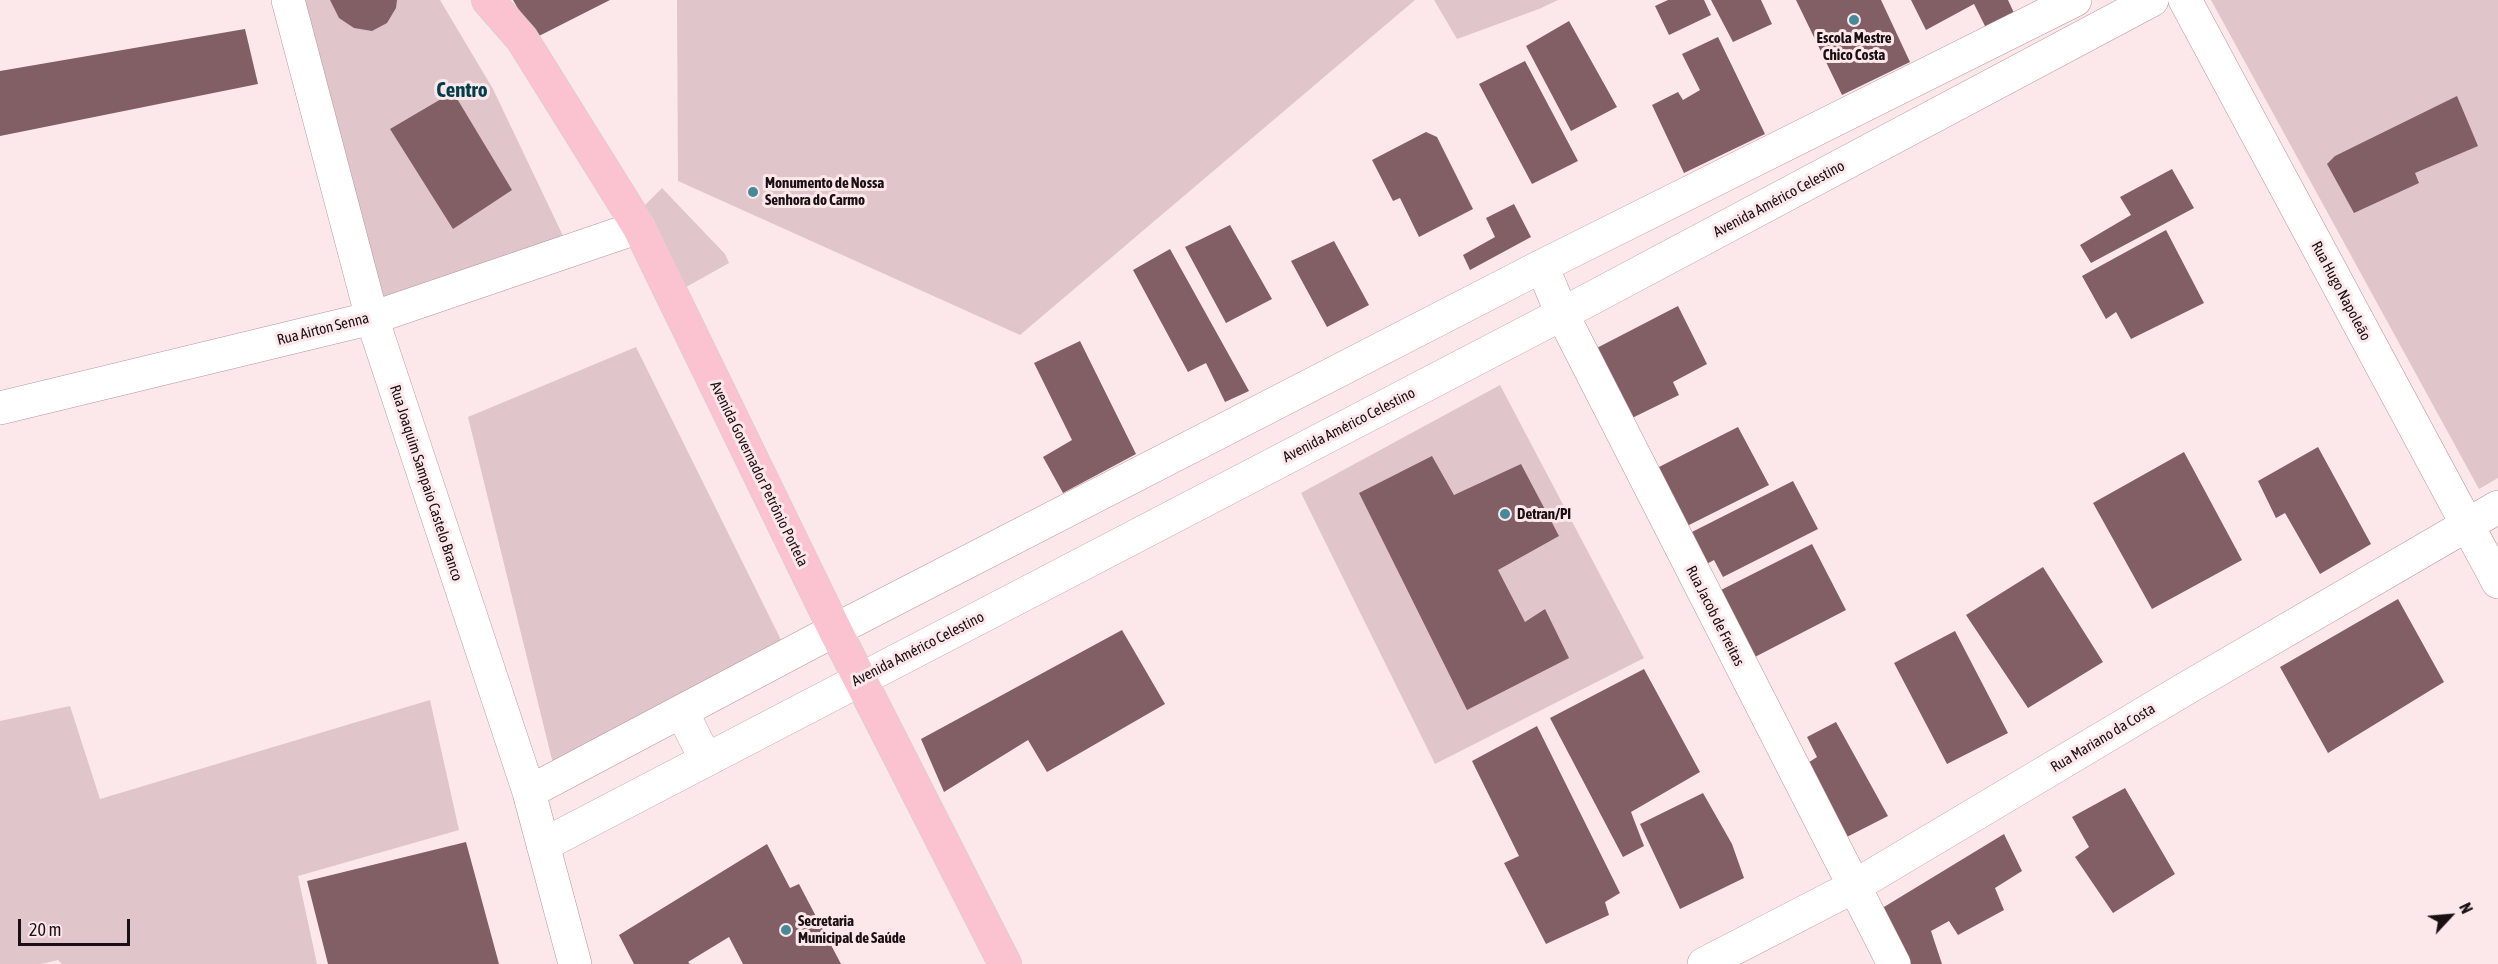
<!DOCTYPE html>
<meta charset="utf-8">
<style>
body{margin:0}
#map{position:relative;width:2498px;height:964px;overflow:hidden;background:#fce8eb;font-family:"Asap Condensed",sans-serif}
canvas{display:block}
.north{position:absolute;left:2420px;top:886px;width:60px;height:60px;-webkit-text-stroke:4px #fce8eb;paint-order:stroke;rotate:64deg;font-size:16px;font-weight:700;line-height:24px;text-align:center;color:#1a0f12}
.north::after{content:'';display:block;margin:auto;width:21px;height:27px;background:#1a0f12;clip-path:polygon(50% 0,100% 100%,50% 72%,0 100%)}
.scale{position:absolute;left:18px;top:919px;width:112px;height:27px;box-sizing:border-box;border:3px solid #1a0f12;border-top:0;padding-left:8px;font-size:18px;line-height:21px;white-space:nowrap;color:#1a0f12;-webkit-text-stroke:4px #fce8eb;paint-order:stroke}
</style>
<div id="map">
<canvas width="2498" height="964"></canvas>
<div class="north">N</div>
<div class="scale">20 m</div>
</div>
<script>
const ctx = document.querySelector('canvas').getContext('2d');
ctx.lineJoin = 'round';
function fillPath(path, color) { ctx.fillStyle = color; ctx.fill(path, 'evenodd'); }
const shape = rows => new Path2D(rows.map(r => 'M' + r).join(''));
function trace(path, color, width, dash) { ctx.strokeStyle = color; ctx.lineWidth = width; ctx.lineCap = dash ? 'butt' : 'round'; ctx.setLineDash(dash || []); ctx.stroke(path); }
function label(font, color, halo, rows, align = 'center') {
  ctx.font = font + ' "Asap Condensed",sans-serif'; ctx.lineWidth = 6; ctx.setLineDash([]); ctx.textBaseline = 'middle'; ctx.strokeStyle = halo; ctx.fillStyle = color; for (const [text, x, y, turn = 0] of rows) {
    ctx.save(); ctx.translate(x, y); ctx.rotate((+turn || 0) * Math.PI / 180); ctx.textAlign = isNaN(turn) ? turn : align; if (halo) ctx.strokeText(text, 0, 0); ctx.fillText(text, 0, 0); ctx.restore();
  }
}
fillPath(shape([
 [299,0,440,0,493,89,565,240,382,301],
 [677,0,1415,0,1020,335,678,181],
 [1434,0,1558,0,1539,9,1457,39],
 [2211,0,2498,0,2498,478,2479,489],
 [662,188,725,254,729,263,679,291,637,213],
 [636,347,782,642,553,764,468,417],
 [1500,385,1644,658,1435,764,1301,493],
 [430,700,459,830,298,876,317,964,62,964,58,960,41,964,0,964,0,721,70,706,100,799]
]), '#e0c5ca');
fillPath(shape([
 [330,0,397,0,396,8,387,23,372,31,354,28,339,18],
 [513,0,610,0,535,38],
 [1668,0,1704,0,1711,15,1669,35,1655,6],
 [1711,0,1761,0,1772,24,1733,42],
 [1796,0,1881,0,1910,62,1842,95],
 [1911,0,2008,0,2014,13,1986,28,1974,4,1926,30],
 [1569,21,1617,107,1571,131,1526,46],
 [245,29,258,84,0,136,0,71],
 [1718,37,1765,134,1684,173,1652,105,1678,92,1683,100,1700,90,1682,54],
 [1525,61,1578,161,1532,184,1479,84],
 [453,92,512,190,453,229,390,129],
 [2457,96,2478,146,2415,173,2419,183,2354,213,2327,164,2335,156],
 [1426,132,1437,137,1473,209,1419,237,1400,198,1393,201,1372,160],
 [2172,169,2194,208,2091,263,2080,245,2131,215,2120,197],
 [1514,204,1531,237,1470,270,1463,255,1495,237,1486,218],
 [1230,225,1272,299,1226,323,1185,247],
 [2166,230,2204,303,2131,339,2116,312,2106,319,2082,276],
 [1334,241,1369,305,1327,327,1291,261],
 [1170,249,1249,391,1225,402,1206,363,1188,372,1133,270],
 [1678,306,1707,364,1673,382,1679,395,1626,421,1591,351],
 [1080,341,1136,454,1063,493,1043,457,1072,440,1034,363],
 [1738,427,1769,485,1681,529,1653,470],
 [2318,447,2371,544,2320,574,2285,513,2276,518,2258,481],
 [2184,452,2242,560,2152,609,2093,503],
 [1432,456,1454,495,1521,464,1559,536,1498,570,1525,622,1545,609,1569,658,1467,710,1359,493],
 [1793,481,1818,529,1723,577,1714,560,1703,566,1686,535],
 [1812,544,1846,610,1751,659,1717,592],
 [2043,567,2103,662,2028,708,1966,615],
 [2398,599,2444,682,2328,753,2280,667],
 [1122,630,1165,704,1047,772,1028,740,944,792,921,739],
 [1955,631,2008,733,1947,764,1894,663],
 [1644,669,1700,772,1631,812,1644,846,1623,857,1550,718],
 [1836,722,1888,816,1837,842,1800,768,1817,757,1807,737],
 [1537,726,1620,893,1605,902,1609,915,1546,944,1504,863,1519,856,1472,761],
 [2125,788,2175,874,2113,913,2075,857,2089,847,2072,817],
 [1703,793,1732,844,1744,878,1680,909,1640,824],
 [2004,834,2022,871,1995,888,2004,910,1958,935,1949,921,1931,931,1942,964,1907,964,1879,910],
 [466,842,499,964,328,964,307,881],
 [767,844,790,888,799,884,841,964,743,964,729,937,688,962,690,964,634,964,619,935]
]), '#825e65');
const minor = shape([
 [288,0,372,318,529,792,575,964],
 [2185,0,2498,582],
 [1542,266,1562,314,1894,964],
 [0,408,372,318,639,227],
 [682,712,706,760],
 [529,792,835,630,1542,266,2075,0],
 [543,845,1562,314,2152,0],
 [1704,964,1853,887,2185,689,2498,507]
]);
const major = shape([
 [488,0,522,39,639,227,835,630,1005,964]
]);
trace(minor, '#b5969b', 34);
trace(major, '#d1cfd0', 34);
trace(minor, '#fff', 33);
trace(major, '#fac3cf', 33);
for (const [x, y, r, color] of [
 [1854,20,6,"#46899a"],
 [753,192,6,"#46899a"],
 [1505,514,6,"#46899a"],
 [786,930,6,"#46899a"]
]) { const dot = new Path2D(); dot.arc(x, y, r, 0, 2 * Math.PI); ctx.fillStyle = color; ctx.fill(dot); trace(dot, '#fce8eb', 2); }
label('bold 15px', '#1a0f12', '#fce8eb', [
 ["Escola Mestre",1854,38,"center"],
 ["Chico Costa",1854,55,"center"],
 ["Monumento de Nossa",765,183],
 ["Senhora do Carmo",765,200],
 ["Detran/PI",1517,514],
 ["Secretaria",798,921],
 ["Municipal de Saúde",798,938]
], 'left');
label('15px', '#1a0f12', '#fce8eb', [
 ["Avenida Américo Celestino",1779,199,-28],
 ["Rua Hugo Napoleão",2341,291,62],
 ["Rua Airton Senna",323,329,-14],
 ["Avenida Américo Celestino",1349,425,-27],
 ["Avenida Governador Petrônio Portela",759,474,64],
 ["Rua Joaquim Sampaio Castelo Branco",426,483,72],
 ["Rua Jacob de Freitas",1715,616,63],
 ["Avenida Américo Celestino",918,649,-27],
 ["Rua Mariano da Costa",2103,738,-31]
]);
label('bold 21px', '#003e4b', '#fce8eb', [
 ["Centro",462,90]
]);
</script>
